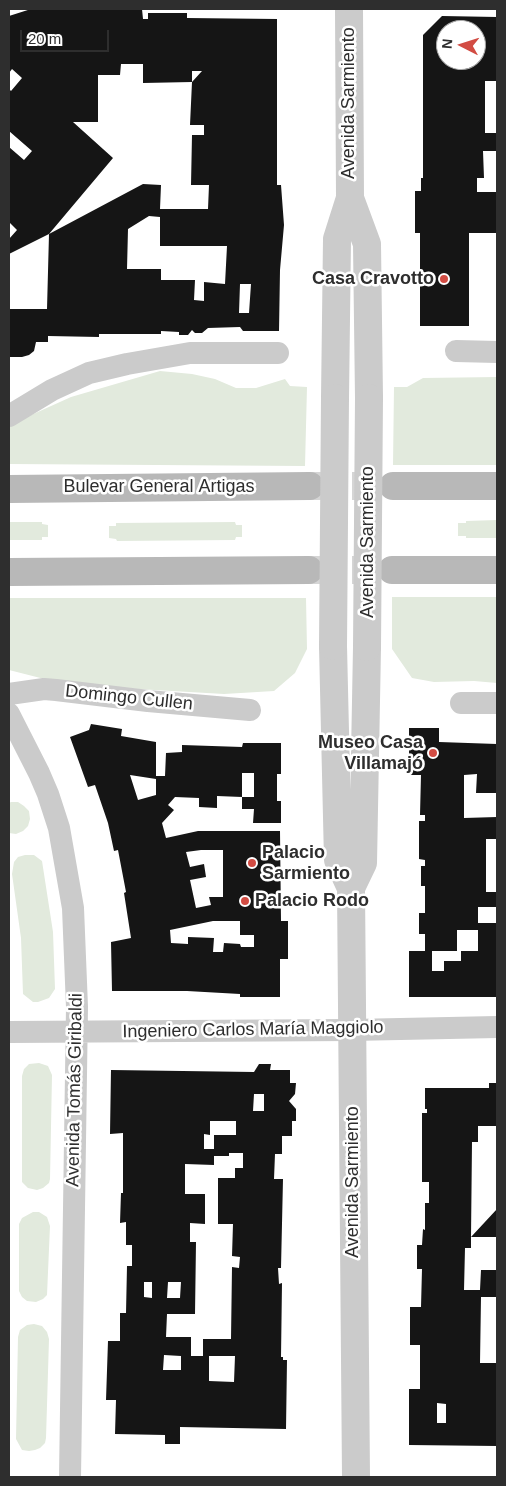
<!DOCTYPE html>
<meta charset="utf-8">
<style>
body{margin:0}
#map{position:relative;width:506px;height:1486px;overflow:hidden;background:#fff;font-family:Arial,sans-serif}
canvas{display:block}
.frame{position:absolute;inset:0;border:10px solid #2e2e2e;pointer-events:none}
.north{position:absolute;left:436px;top:20px;width:50px;height:50px;box-sizing:border-box;background:#fff;border:1px solid #ababab;border-radius:50%;rotate:275deg;font-size:14px;font-weight:700;line-height:20px;text-align:center;color:#2e2e2e}
.north::after{content:'';display:block;margin:auto;width:18px;height:22px;background:#d24c43;clip-path:polygon(50% 0,100% 100%,50% 72%,0 100%)}
.scale{position:absolute;left:20px;top:30px;width:89px;height:22px;box-sizing:border-box;border:2px solid #2e2e2e;border-top:0;padding-left:6px;font-size:15px;line-height:18px;white-space:nowrap;color:#2e2e2e;-webkit-text-stroke:4px #fff;paint-order:stroke}
</style>
<div id="map">
<canvas width="506" height="1486"></canvas>
<div class="frame"></div>
<div class="north">N</div>
<div class="scale">20 m</div>
</div>
<script>
const ctx = document.querySelector('canvas').getContext('2d');
ctx.lineJoin = 'round';
function fillPath(path, color) { ctx.fillStyle = color; ctx.fill(path, 'evenodd'); }
const shape = rows => new Path2D(rows.map(r => 'M' + r).join(''));
function trace(path, color, width, dash) { ctx.strokeStyle = color; ctx.lineWidth = width; ctx.lineCap = dash ? 'butt' : 'round'; ctx.setLineDash(dash || []); ctx.stroke(path); }
function label(font, color, halo, rows, align = 'center') {
  ctx.font = font + ' Arial,sans-serif'; ctx.lineWidth = 5; ctx.setLineDash([]); ctx.textBaseline = 'middle'; ctx.strokeStyle = halo; ctx.fillStyle = color; for (const [text, x, y, turn = 0] of rows) {
    ctx.save(); ctx.translate(x, y); ctx.rotate((+turn || 0) * Math.PI / 180); ctx.textAlign = isNaN(turn) ? turn : align; if (halo) ctx.strokeText(text, 0, 0); ctx.fillText(text, 0, 0); ctx.restore();
  }
}
fillPath(shape([
 [160,371,192,374,215,379,236,388,256,388,285,379,290,386,307,387,305,466,9,464,9,425,71,397],
 [497,377,497,465,393,465,394,387,407,387,423,378],
 [497,520,497,538,466,538,466,536,458,536,458,523,466,523,466,521],
 [9,522,42,522,42,524,48,525,48,537,42,537,42,540,9,540],
 [235,522,236,525,242,525,242,537,236,537,235,540,117,541,116,539,109,538,109,526,116,526,116,523],
 [392,597,497,597,497,683,474,681,434,682,412,678,392,649],
 [9,598,306,598,307,649,295,673,274,691,224,694,68,685,9,670],
 [11,802,18,802,24,806,29,811,30,819,28,826,23,831,16,834,9,833,9,803],
 [25,855,34,855,42,861,53,932,55,989,49,998,38,1002,33,1002,23,994,21,938,12,874,14,862,18,857],
 [39,1063,48,1066,52,1075,50,1179,49,1183,43,1188,37,1190,28,1188,22,1182,22,1076,24,1069,29,1064],
 [33,1212,39,1212,47,1217,50,1226,47,1295,43,1299,36,1302,27,1301,22,1297,19,1291,19,1224,22,1218],
 [34,1324,42,1326,47,1332,49,1339,46,1438,45,1443,40,1448,35,1450,29,1451,22,1450,16,1439,18,1337,20,1330,27,1325]
]), '#e2eadd');
fillPath(shape([
 [31,9,142,9,143,19,148,19,148,13,187,13,187,18,277,19,277,185,281,185,284,225,280,270,279,331,243,331,240,327,208,328,202,333,195,333,192,330,188,335,179,335,179,332,161,331,161,334,99,334,99,337,48,336,48,342,36,342,34,351,29,355,22,357,9,357,9,309,47,309,49,234,143,184,161,185,160,209,208,209,209,185,191,185,192,135,204,135,204,125,190,125,192,82,202,71,192,71,192,82,143,83,143,64,121,64,120,75,98,75,98,122,73,122,113,158,49,234,9,254,9,239,17,230,9,222,9,147,24,160,32,151,9,131,9,89,11,91,22,78,12,69,9,73,9,16],
 [149,216,160,217,160,246,227,246,225,284,204,282,204,301,194,300,195,280,161,280,161,269,127,269,128,229],
 [240,284,251,284,249,313,239,313],
 [442,16,497,17,497,81,485,81,485,133,497,133,497,151,483,151,484,178,477,178,477,192,497,192,497,233,469,233,469,326,420,326,420,233,415,233,415,191,421,191,421,178,423,178,423,35],
 [446,30,476,30,476,60,446,60],
 [91,724,122,729,121,736,156,742,156,776,165,776,166,753,182,752,182,745,242,747,243,743,281,743,281,774,277,774,277,801,281,801,281,823,253,823,254,809,242,809,242,797,254,797,254,773,242,773,242,797,217,796,217,808,199,807,199,798,175,797,168,805,174,810,162,823,166,838,198,831,280,831,281,921,288,921,288,959,280,959,280,997,240,997,240,994,187,991,112,991,111,942,131,938,124,893,126,892,118,850,114,851,108,823,95,785,88,787,70,737,89,730],
 [130,775,156,779,156,795,138,800],
 [201,850,223,850,223,897,209,897,211,905,196,908,190,880,206,877,204,864,190,867,186,852],
 [213,921,240,921,240,935,254,935,254,947,241,947,240,944,224,943,223,952,213,952,214,938,188,937,188,944,171,943,170,930],
 [409,728,439,728,439,742,497,744,497,793,476,793,477,774,464,775,464,818,497,817,497,839,486,839,486,892,497,892,497,907,478,907,478,923,497,923,497,997,409,997,409,951,425,951,425,934,419,934,419,913,425,913,425,886,421,886,421,866,425,866,425,860,419,859,419,821,425,821,425,815,420,815,421,775,409,775],
 [457,930,478,930,478,951,461,951,461,961,444,961,444,971,432,971,432,951,457,951],
 [259,1064,271,1064,270,1070,290,1070,290,1083,296,1083,295,1094,289,1101,296,1109,296,1121,292,1121,292,1136,282,1136,282,1154,275,1154,274,1179,283,1179,281,1268,278,1268,279,1284,282,1283,281,1357,283,1357,283,1360,287,1360,286,1429,180,1427,180,1444,165,1444,165,1435,115,1434,116,1400,106,1400,108,1341,120,1341,120,1313,126,1313,127,1266,132,1266,132,1245,126,1245,126,1222,120,1223,121,1193,123,1193,123,1133,110,1134,111,1070,254,1072],
 [254,1094,264,1094,264,1111,253,1111],
 [210,1121,236,1121,236,1135,214,1135,214,1149,204,1149,204,1134,210,1135],
 [229,1153,243,1153,243,1168,235,1168,235,1178,218,1178,218,1224,233,1224,232,1256,240,1257,239,1268,232,1267,231,1339,203,1339,203,1356,191,1356,191,1337,166,1337,167,1314,195,1314,196,1242,190,1242,190,1223,205,1224,205,1194,185,1194,185,1164,214,1165,214,1156,229,1156],
 [144,1282,152,1282,152,1298,144,1297],
 [168,1282,181,1282,180,1298,167,1298],
 [164,1355,181,1356,181,1370,163,1370],
 [209,1356,235,1356,234,1382,209,1381],
 [489,1083,497,1083,497,1126,478,1126,478,1142,472,1142,471,1237,497,1209,497,1237,471,1237,471,1248,465,1248,464,1290,480,1290,481,1270,497,1270,497,1297,481,1297,480,1363,497,1363,497,1446,409,1445,409,1389,420,1389,420,1345,410,1345,410,1307,421,1307,422,1269,417,1269,417,1245,422,1245,423,1229,425,1230,425,1203,429,1203,429,1182,422,1182,422,1113,427,1113,427,1109,425,1109,425,1088,489,1088],
 [437,1403,446,1404,446,1423,437,1423]
]), '#151515');
trace(shape([
 [310,486,392,486],
 [310,570,392,570]
]), '#d5d5d5', 28, [28, 14]);
trace(shape([
 [456,351,497,352],
 [9,416,52,390,89,373,127,364,190,353,278,353],
 [9,694,44,689,56,690,148,701,250,710],
 [461,703,497,703],
 [9,714,39,773,48,794,59,828,73,908,77,1007,70,1477],
 [9,1032,352,1030,497,1027]
]), '#cbcbcb', 22);
trace(shape([
 [350,198,367,244,369,398],
 [335,398,337,239,350,198,349,9],
 [333,646,338,860,351,888,356,1477],
 [351,888,363,863,367,647]
]), '#cbcbcb', 28);
trace(shape([
 [393,486,497,486],
 [9,489,310,486],
 [392,570,497,570],
 [9,572,309,570]
]), '#b8b8b8', 28);
trace(shape([
 [333,646,335,398],
 [367,647,369,398]
]), '#cbcbcb', 28);
for (const [x, y, r, color] of [
 [444,279,5,"#d24c43"],
 [433,753,5,"#d24c43"],
 [252,863,5,"#d24c43"],
 [245,901,5,"#d24c43"]
]) { const dot = new Path2D(); dot.arc(x, y, r, 0, 2 * Math.PI); ctx.fillStyle = color; ctx.fill(dot); trace(dot, '#fff', 2); }
label('18px', '#2e2e2e', '#fff', [
 ["Avenida Sarmiento",349,103,-90],
 ["Bulevar General Artigas",159,487],
 ["Avenida Sarmiento",368,542,-90],
 ["Domingo Cullen",129,698,6],
 ["Ingeniero Carlos María Maggiolo",253,1030,-1],
 ["Avenida Tomás Giribaldi",75,1090,-89],
 ["Avenida Sarmiento",353,1182,-90]
]);
label('bold 18px', '#2e2e2e', '#fff', [
 ["Casa Cravotto",434,279],
 ["Museo Casa",423,743],
 ["Villamajó",423,764],
 ["Palacio",262,853,"left"],
 ["Sarmiento",262,874,"left"],
 ["Palacio Rodo",255,901,"left"]
], 'right');
</script>
